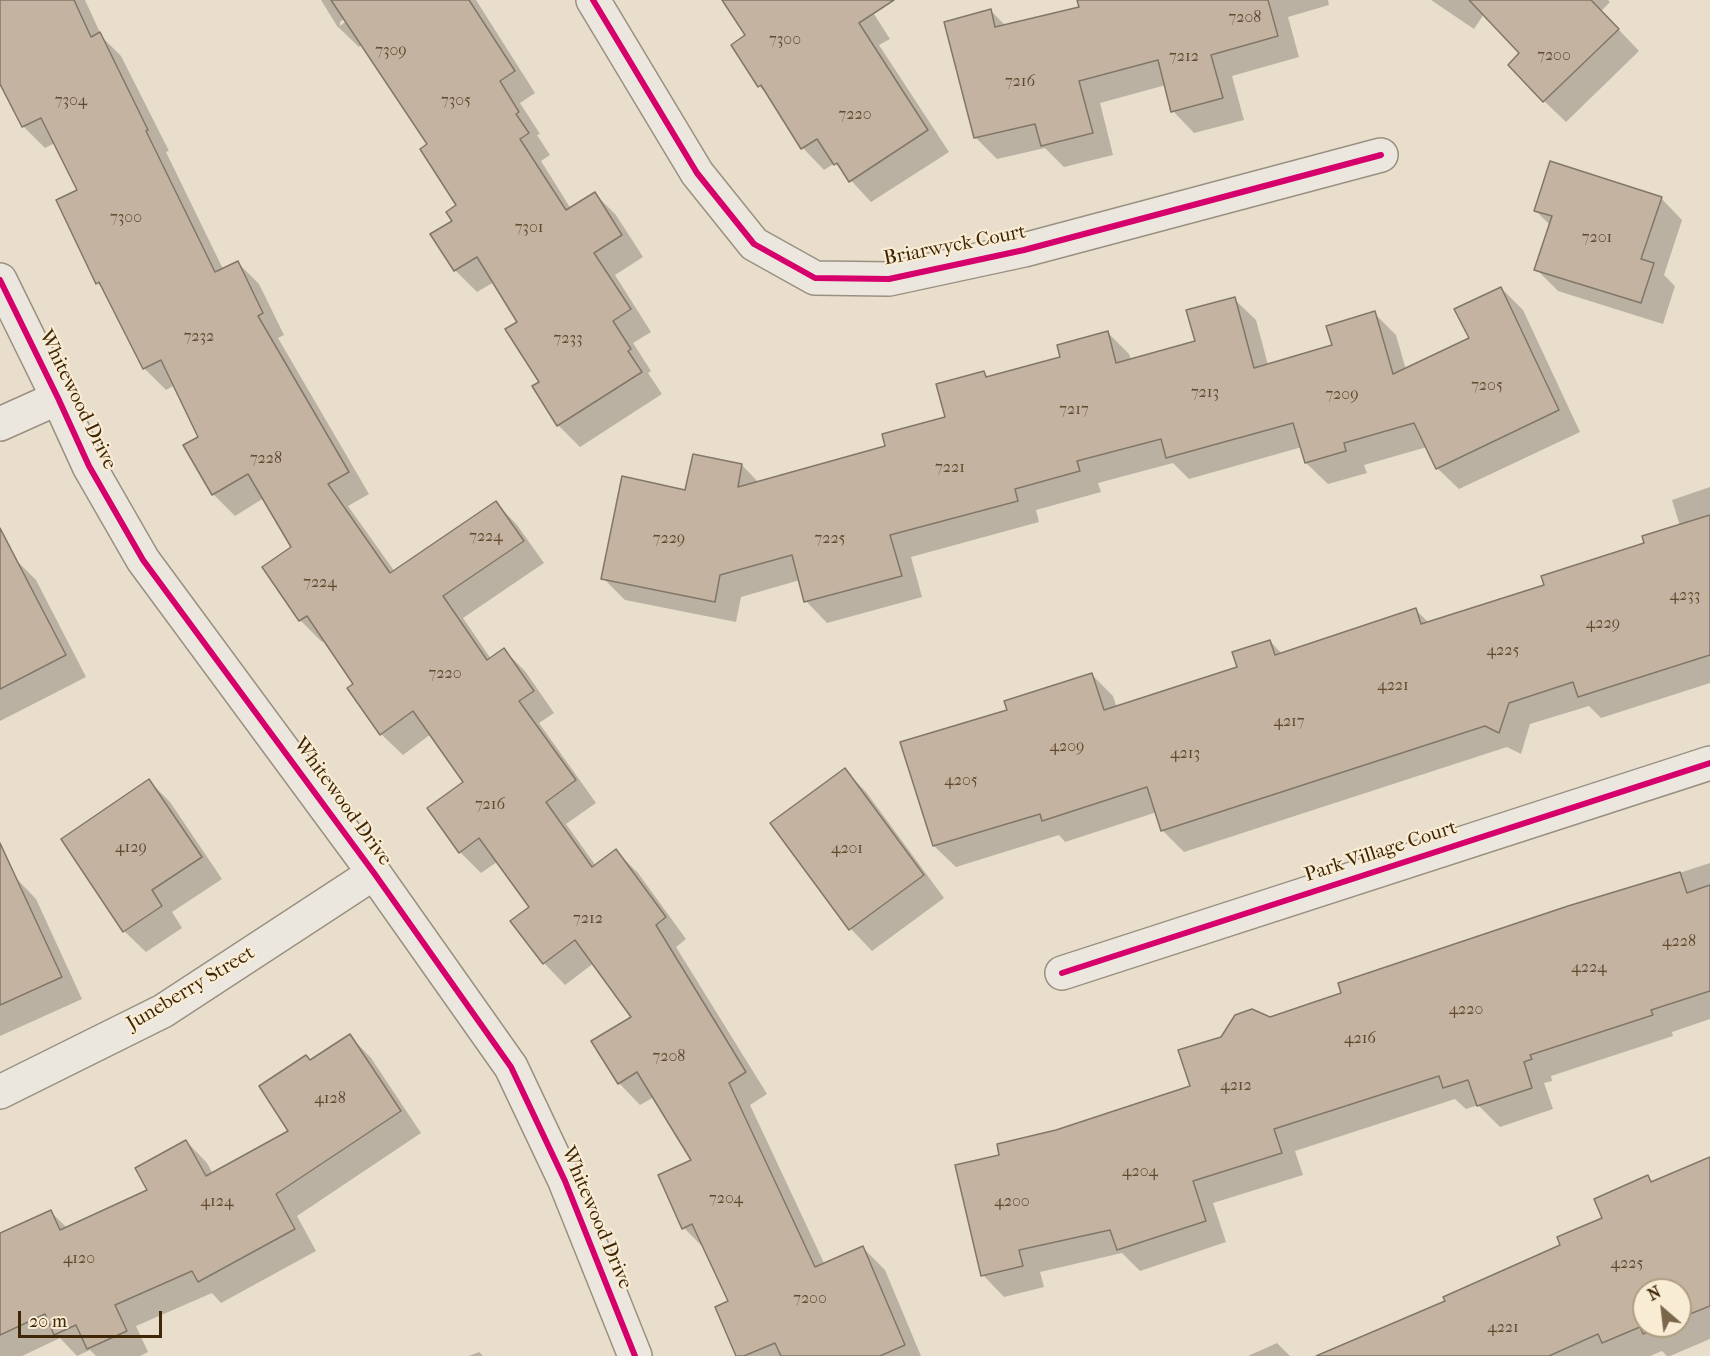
<!DOCTYPE html>
<style>
body{margin:0}
#map{position:relative;width:1710px;height:1356px;overflow:hidden;background:#e9decb;font-family:"IM FELL French Canon",serif}
canvas{display:block}
.north{position:absolute;left:1632px;top:1278px;width:60px;height:60px;box-sizing:border-box;background:#f9ecd5;border:2px solid #af9d81;border-radius:50%;rotate:332deg;font-size:16px;font-weight:700;line-height:24px;text-align:center;color:#3f2604}
.north::after{content:'';display:block;margin:auto;width:21px;height:27px;background:#7a664a;clip-path:polygon(50% 0,100% 100%,50% 72%,0 100%)}
.scale{position:absolute;left:18px;top:1311px;width:144px;height:27px;box-sizing:border-box;border:3px solid #3f2604;border-top:0;padding-left:8px;font-size:18px;line-height:21px;white-space:nowrap;color:#3f2604;-webkit-text-stroke:4px #f9ecd5;paint-order:stroke}
</style>
<div id="map">
<canvas width="1710" height="1356"></canvas>
<div class="north">N</div>
<div class="scale">20 m</div>
</div>
<script>
const ctx = document.querySelector('canvas').getContext('2d');
ctx.lineJoin = 'round';
function fillPath(path, color) { ctx.fillStyle = color; ctx.fill(path, 'evenodd'); }
const shape = rows => new Path2D(rows.map(r => 'M' + r).join(''));
function trace(path, color, width, dash) { ctx.strokeStyle = color; ctx.lineWidth = width; ctx.lineCap = dash ? 'butt' : 'round'; ctx.setLineDash(dash || []); ctx.stroke(path); }
function label(font, color, halo, rows, align = 'center') {
  ctx.font = font + ' "IM FELL French Canon",serif'; ctx.lineWidth = 4.5; ctx.setLineDash([]); ctx.textBaseline = 'middle'; ctx.strokeStyle = halo; ctx.fillStyle = color; for (const [text, x, y, turn = 0] of rows) {
    ctx.save(); ctx.translate(x, y); ctx.rotate((+turn || 0) * Math.PI / 180); ctx.textAlign = isNaN(turn) ? turn : align; if (halo) ctx.strokeText(text, 0, 0); ctx.fillText(text, 0, 0); ctx.restore();
  }
}
fillPath(shape([
 [0,0,85,0,102,37,121,56,169,151,166,152,223,269,238,263,259,284,284,335,278,338,369,494,348,506,395,572,496,503,517,525,544,563,463,618,491,659,504,650,525,671,554,713,539,723,596,803,566,824,596,866,616,851,638,873,686,939,676,947,767,1094,750,1105,825,1265,863,1248,885,1270,921,1356,737,1356,730,1302,706,1250,684,1228,693,1160,654,1097,640,1105,619,1083,633,1017,594,963,565,985,544,963,531,908,497,862,481,873,460,852,465,783,431,734,403,755,381,734,355,684,325,640,322,642,300,620,264,568,293,547,264,498,235,516,213,494,200,437,175,385,166,390,144,368,106,291,97,283,79,191,55,143,45,148,23,126,0,81],
 [321,0,476,0,535,93,520,103,540,134,537,135,550,155,541,161,571,209,595,194,616,215,643,257,615,275,651,332,633,343,651,371,648,373,662,394,580,447,558,425,534,387,541,382,519,322,494,282,477,292,455,270,433,235,454,222,459,205,429,144,362,45,359,47,337,26],
 [349,15,351,17,340,26,340,22],
 [724,0,865,0,890,39,879,45,949,152,871,202,835,163,824,170,803,148,771,98,759,86,733,45,747,36],
 [1079,0,1328,0,1329,5,1288,17,1299,57,1232,76,1244,120,1194,133,1173,111,1166,85,1100,103,1113,155,1064,167,1045,148,997,159,975,137,991,11,1006,26,1081,8],
 [1431,0,1608,0,1610,2,1601,11,1639,51,1566,122,1544,101,1521,54,1484,14,1474,29],
 [1661,198,1682,220,1664,275,1675,286,1663,324,1558,291,1536,269,1550,225,1536,211],
 [1501,288,1523,310,1580,432,1459,489,1437,468,1427,447,1364,465,1367,473,1328,484,1306,463,1302,447,1189,479,1173,463,1098,483,1101,492,1036,510,1039,522,911,557,922,597,827,623,806,601,800,580,741,597,736,622,625,600,603,578,687,492,694,456,742,465,759,483,887,447,947,418,984,373,989,378,1062,358,1108,333,1129,354,1131,360,1197,342,1234,299,1256,320,1268,365,1334,346,1374,313,1396,335,1406,370,1471,339],
 [1710,487,1710,683,1601,718,1589,706,1530,724,1521,754,1507,747,1184,852,1163,831,1157,812,1065,842,1059,835,956,867,934,846,1009,711,1092,675,1113,696,1117,708,1238,668,1270,641,1282,654,1415,609,1429,623,1545,586,1646,544,1680,526,1672,500],
 [14,558,36,580,86,677,0,721,0,566],
 [845,770,866,792,944,898,872,951,851,929,772,824],
 [149,781,170,802,222,879,172,912,182,928,146,952,124,931],
 [1710,863,1710,1019,1672,1032,1673,1036,1551,1076,1552,1081,1544,1083,1553,1109,1500,1127,1478,1105,1466,1109,1455,1099,1295,1151,1303,1175,1213,1203,1226,1242,1140,1271,1122,1253,1040,1272,1044,1287,1004,1297,983,1275,1001,1156,1056,1132,1192,1087,1222,1038,1270,1019,1343,994,1340,984],
 [15,877,36,899,82,999,0,1036,0,884],
 [350,1036,371,1058,421,1133,297,1216,316,1251,221,1303,212,1293,136,1326,148,1352,140,1356,96,1356,90,1350,77,1356,60,1338,22,1356,0,1356,0,1251,51,1212,67,1228,149,1190,186,1141,207,1163,213,1174,290,1131,311,1061],
 [1710,1159,1710,1339,1670,1356,1667,1356,1662,1351,1650,1356,1319,1356,1447,1302,1562,1246,1604,1219,1648,1177,1654,1183],
 [1644,1290,1680,1290,1680,1326,1644,1326],
 [1277,1343,1290,1356,1248,1356],
 [479,1352,483,1356,469,1356]
]), '#0003');
const building = shape([
 [0,0,74,0,91,37,100,32,148,130,146,131,215,272,238,261,263,313,258,316,349,472,328,484,390,573,496,501,524,541,443,596,487,660,504,648,534,691,519,701,576,780,546,802,592,867,616,849,666,917,656,925,746,1072,729,1083,815,1267,863,1246,905,1345,880,1356,781,1356,775,1343,744,1356,736,1356,715,1307,728,1301,692,1224,682,1229,658,1175,691,1160,637,1072,618,1084,591,1041,631,1017,575,940,543,964,510,921,529,907,479,838,459,853,427,808,463,782,413,711,380,735,347,688,353,684,307,616,299,621,262,567,291,547,248,474,212,495,183,445,198,437,161,360,143,369,99,282,96,284,56,200,77,190,41,118,22,127,0,84,0,0],
 [331,0,469,0,515,71,500,81,519,112,516,114,529,133,520,139,566,210,595,192,622,235,594,253,631,309,613,321,631,349,628,351,642,372,557,426,532,386,539,382,505,329,517,322,477,257,454,271,430,234,452,221,446,212,456,205,420,149,427,144,331,0],
 [722,0,894,0,859,23,928,130,849,182,837,163,834,165,817,139,801,149,761,85,758,87,731,45,745,35,722,0],
 [1077,0,1268,0,1278,36,1211,55,1223,98,1171,112,1158,60,1079,81,1093,133,1041,146,1035,124,974,138,944,22,991,9,995,27,1079,7,1077,0],
 [1469,0,1591,0,1619,29,1543,102,1508,65,1519,53,1469,0],
 [1550,161,1662,197,1641,259,1654,263,1641,303,1534,270,1552,216,1534,211,1550,161],
 [1501,287,1559,410,1436,469,1414,423,1344,443,1346,451,1305,463,1293,423,1166,458,1161,439,1077,461,1080,471,1015,489,1018,501,890,535,902,576,804,602,792,555,720,575,715,602,601,579,622,476,685,490,693,454,742,464,738,487,885,446,882,434,945,417,936,384,984,371,986,377,1060,357,1057,345,1108,331,1116,363,1195,341,1186,310,1235,297,1254,368,1332,345,1326,326,1375,311,1393,374,1469,338,1454,309,1501,287],
 [1710,515,1710,655,1578,697,1573,682,1509,703,1499,733,1485,726,1161,831,1147,787,1042,821,1040,814,933,846,900,742,1007,710,1004,701,1092,673,1104,710,1237,667,1232,652,1270,640,1275,655,1416,608,1421,624,1544,585,1541,576,1644,543,1642,536,1710,515],
 [0,528,66,655,0,689,0,528],
 [845,768,924,875,849,930,770,823,845,768],
 [149,779,202,857,152,890,162,906,123,932,61,839,149,779],
 [0,843,62,977,0,1005,0,843],
 [1680,872,1687,893,1710,885,1710,991,1651,1010,1653,1015,1530,1055,1532,1059,1524,1062,1532,1088,1477,1106,1468,1080,1443,1088,1439,1076,1274,1129,1282,1153,1193,1181,1206,1221,1117,1250,1110,1230,1019,1250,1023,1266,981,1276,955,1165,999,1155,997,1144,1056,1130,1190,1086,1178,1050,1221,1037,1235,1015,1252,1009,1270,1017,1341,993,1338,983,1568,906,1680,872],
 [350,1034,401,1111,276,1194,295,1229,198,1282,192,1271,115,1305,127,1331,87,1349,76,1325,54,1335,45,1314,0,1335,0,1233,51,1210,60,1230,147,1190,135,1168,186,1140,206,1176,288,1131,259,1086,306,1055,310,1060,350,1034],
 [1710,1157,1710,1306,1680,1318,1680,1290,1644,1290,1644,1326,1662,1326,1643,1334,1640,1327,1602,1343,1598,1334,1549,1356,1316,1356,1445,1301,1443,1297,1560,1245,1557,1237,1602,1218,1594,1199,1648,1175,1651,1182,1710,1157]
]);
fillPath(building, '#c5b3a2');
trace(building, '#817768', 1.5);
const minor = shape([
 [593,0,697,173,754,244,815,278,889,279,1024,250,1381,155],
 [0,280,58,398,89,466,143,560,374,873,511,1067,565,1181,635,1356],
 [0,424,58,398],
 [1062,973,1710,763],
 [0,1092,163,1011,374,873]
]);
trace(minor, '#9a9081', 36);
trace(minor, '#ece7de', 33);
trace(shape([
 [593,0,697,173,754,244,815,278,889,279,1024,250,1381,155],
 [0,280,58,398,89,466,143,560,374,873,511,1067,565,1181,635,1356],
 [1062,973,1710,763]
]), '#d6006c', 6);
label('16px', '#60492c', null, [
 ["7208",1245,18],
 ["7300",785,40],
 ["7309",391,51],
 ["7200",1554,56],
 ["7212",1184,57],
 ["7216",1020,82],
 ["7304",71,101],
 ["7305",456,101],
 ["7220",855,115],
 ["7300",126,218],
 ["7301",529,228],
 ["7201",1597,238],
 ["7232",199,337],
 ["7233",568,339],
 ["7205",1487,386],
 ["7213",1205,393],
 ["7209",1342,395],
 ["7217",1074,410],
 ["7228",266,459],
 ["7221",950,468],
 ["7224",486,537],
 ["7229",669,539],
 ["7225",830,539],
 ["7224",320,583],
 ["4233",1685,596],
 ["4229",1603,624],
 ["4225",1503,651],
 ["7220",445,674],
 ["4221",1393,686],
 ["4217",1289,722],
 ["4209",1067,747],
 ["4213",1185,754],
 ["4205",961,781],
 ["7216",490,805],
 ["4129",131,848],
 ["4201",847,849],
 ["7212",588,919],
 ["4228",1679,942],
 ["4224",1589,968],
 ["4220",1466,1010],
 ["4216",1360,1039],
 ["7208",669,1057],
 ["4212",1236,1086],
 ["4128",330,1099],
 ["4204",1140,1172],
 ["7204",726,1199],
 ["4124",217,1202],
 ["4200",1012,1202],
 ["4120",79,1259],
 ["4225",1627,1264],
 ["7200",810,1299],
 ["4221",1503,1328]
]);
label('20px', '#3f2604', '#f9ecd5', [
 ["Briarwyck Court",955,246,-11],
 ["Whitewood Drive",77,400,64],
 ["Whitewood Drive",342,802,54],
 ["Park Village Court",1381,852,-18],
 ["Juneberry Street",191,989,-31],
 ["Whitewood Drive",596,1218,67]
]);
</script>
